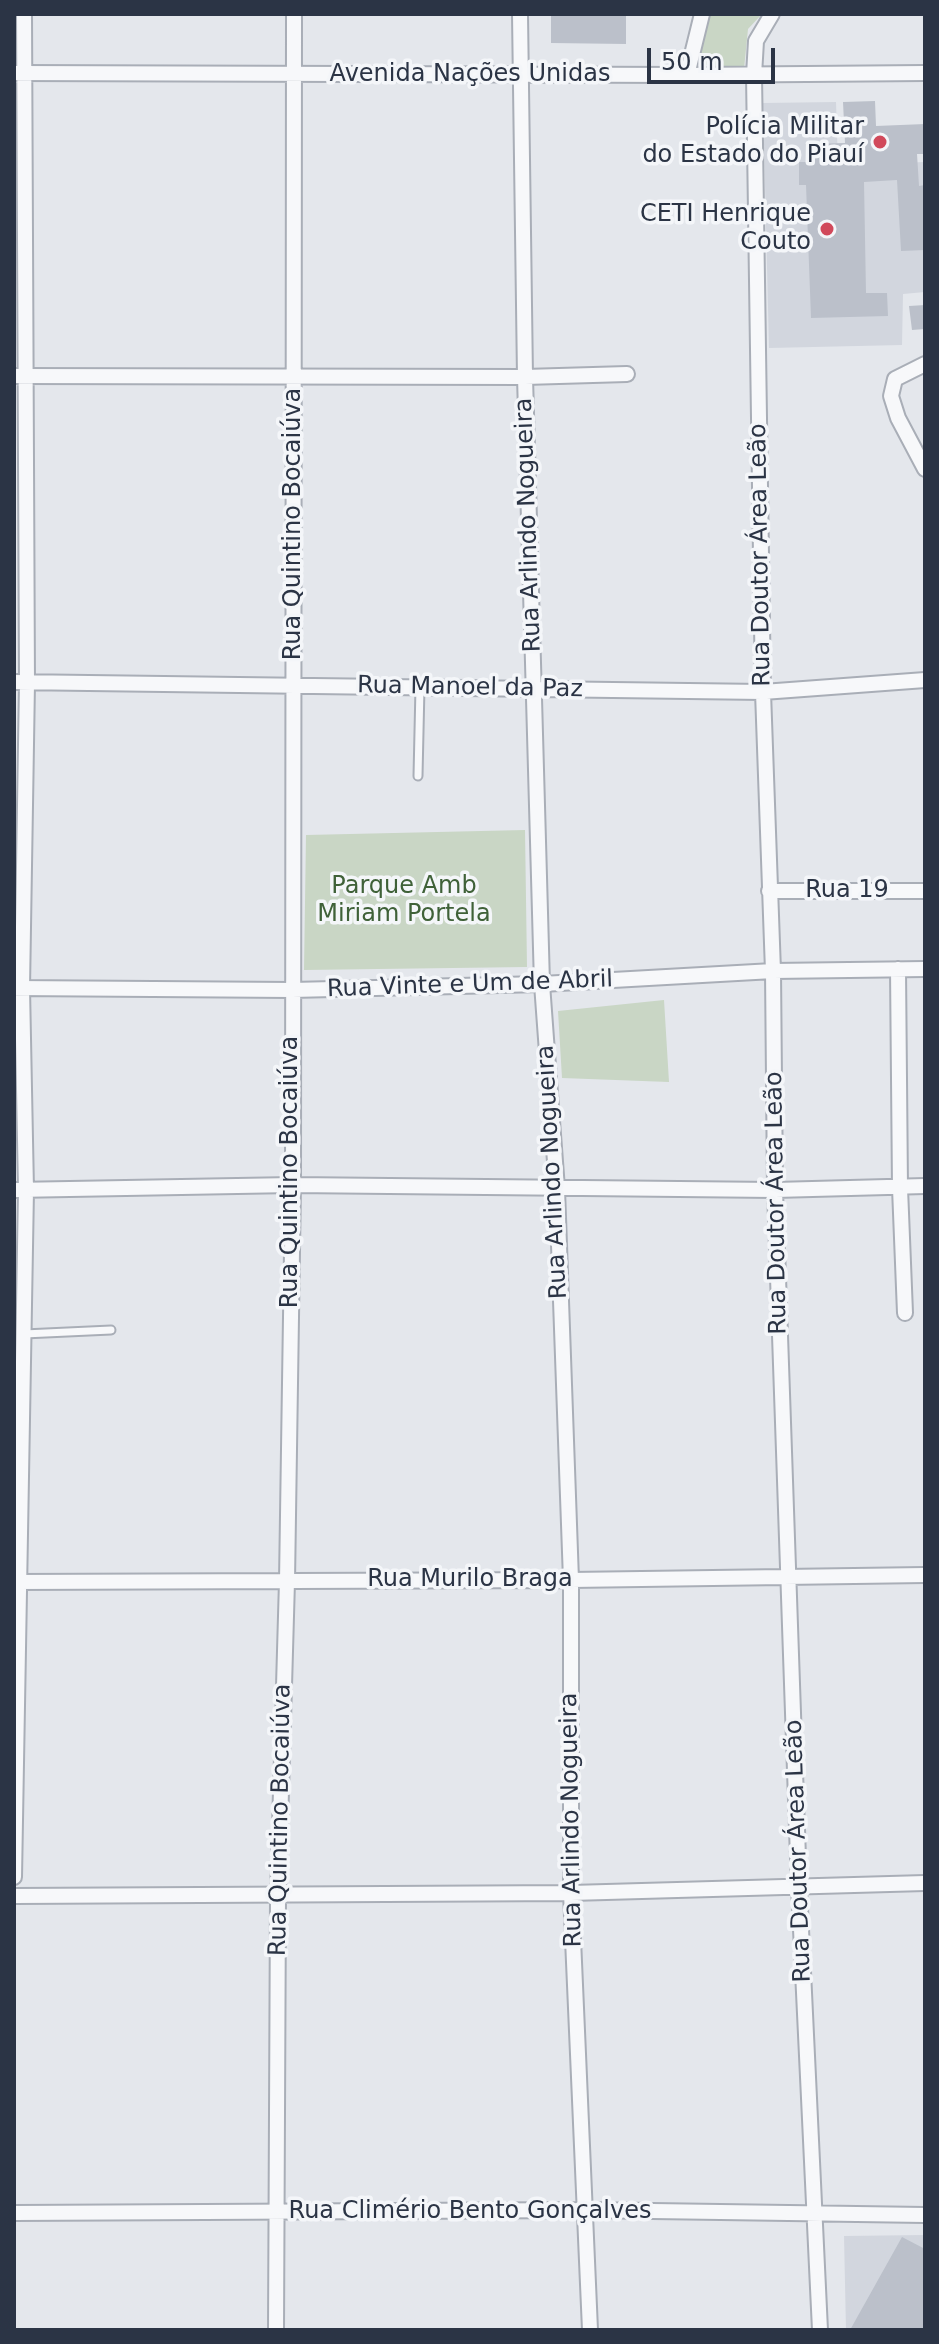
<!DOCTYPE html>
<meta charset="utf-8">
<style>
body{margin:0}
#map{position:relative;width:939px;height:2344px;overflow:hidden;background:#e4e7ec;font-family:"DejaVu Sans",sans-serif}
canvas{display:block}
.frame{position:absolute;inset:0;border:16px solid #2b3445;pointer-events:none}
.scale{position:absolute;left:647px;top:48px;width:128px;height:36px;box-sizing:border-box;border:4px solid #2b3445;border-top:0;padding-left:10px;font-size:24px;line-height:28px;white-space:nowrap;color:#2b3445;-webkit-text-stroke:6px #f4f6f9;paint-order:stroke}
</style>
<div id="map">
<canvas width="939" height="2344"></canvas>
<div class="frame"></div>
<div class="scale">50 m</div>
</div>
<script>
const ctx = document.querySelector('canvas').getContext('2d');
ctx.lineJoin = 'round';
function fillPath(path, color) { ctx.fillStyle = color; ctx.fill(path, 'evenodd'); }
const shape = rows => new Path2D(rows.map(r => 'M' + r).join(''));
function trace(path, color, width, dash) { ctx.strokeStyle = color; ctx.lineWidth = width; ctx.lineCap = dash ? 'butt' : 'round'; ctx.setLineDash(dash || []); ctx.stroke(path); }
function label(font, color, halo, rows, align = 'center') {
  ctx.font = font + ' "DejaVu Sans",sans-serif'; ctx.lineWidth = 7; ctx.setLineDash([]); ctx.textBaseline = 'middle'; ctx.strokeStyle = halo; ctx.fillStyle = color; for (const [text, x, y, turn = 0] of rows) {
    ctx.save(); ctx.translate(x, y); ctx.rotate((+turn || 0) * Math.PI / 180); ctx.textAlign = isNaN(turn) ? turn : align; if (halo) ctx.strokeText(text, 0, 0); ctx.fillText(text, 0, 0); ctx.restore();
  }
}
fillPath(shape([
 [836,102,838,165,925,162,925,292,903,294,902,345,769,348,763,103],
 [925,2235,925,2330,846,2330,844,2236]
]), '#d2d6de');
fillPath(shape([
 [709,14,762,14,748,29,744,69,698,64],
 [525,830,527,967,304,970,306,835],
 [664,1000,669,1082,562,1078,558,1011]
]), '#c9d6c5');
fillPath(shape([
 [551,14,626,14,626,44,551,43],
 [875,101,876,126,925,124,925,154,917,154,919,186,925,185,925,250,901,251,897,180,864,182,866,293,887,293,888,316,811,318,806,185,799,185,799,162,806,162,805,144,845,143,843,102],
 [925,305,925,329,912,330,909,306],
 [902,2237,925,2249,925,2330,850,2330]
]), '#bbc0ca');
const lane = shape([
 [418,776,420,687],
 [24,1334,111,1330]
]);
const street = shape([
 [520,14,525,377,542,984,557,1189,571,1580,571,1893,590,2330],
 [772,14,756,41,754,75,763,692,773,971,775,1190,799,1887,820,2330],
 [14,73,687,75,925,73],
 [687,75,702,14],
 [925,364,895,379,891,396,898,418,925,469],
 [14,376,525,377,627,374],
 [14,682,763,692,925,680],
 [769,891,925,891],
 [898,969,900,1188,905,1313],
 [14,988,292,990,542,984,773,971,925,969],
 [14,1190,293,1185,775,1190,925,1186],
 [14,1582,571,1580,925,1575],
 [14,1877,26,1190,22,988,27,683,24,14],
 [14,1896,571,1893,925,1883],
 [14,2213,584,2210,925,2215],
 [276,2330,278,1896,287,1581,293,1185,294,14]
]);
trace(lane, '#a9aeb7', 11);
trace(street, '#a9aeb7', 18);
trace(lane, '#f7f8fa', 7);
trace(street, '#f7f8fa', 14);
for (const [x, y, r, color] of [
 [880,142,8,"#d1495b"],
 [827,229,8,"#d1495b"]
]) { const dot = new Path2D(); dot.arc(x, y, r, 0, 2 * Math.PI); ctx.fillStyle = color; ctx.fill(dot); trace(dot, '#f4f6f9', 3); }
label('24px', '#2b3445', '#f4f6f9', [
 ["Avenida Nações Unidas",470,75],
 ["Rua Quintino Bocaiúva",294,524,-90],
 ["Rua Arlindo Nogueira",529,525,-92],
 ["Rua Doutor Área Leão",761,555,-91],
 ["Rua Manoel da Paz",470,688,1],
 ["Rua 19",847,891],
 ["Rua Vinte e Um de Abril",470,985,-2],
 ["Rua Quintino Bocaiúva",291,1172,-90],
 ["Rua Arlindo Nogueira",553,1172,-93],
 ["Rua Doutor Área Leão",777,1203,-91],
 ["Rua Murilo Braga",470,1580],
 ["Rua Quintino Bocaiúva",281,1820,-89],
 ["Rua Arlindo Nogueira",572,1820,-91],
 ["Rua Doutor Área Leão",799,1851,-92],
 ["Rua Climério Bento Gonçalves",470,2212]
]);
label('24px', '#2b3445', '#f4f6f9', [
 ["Polícia Militar",864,128],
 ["do Estado do Piauí",864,156],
 ["CETI Henrique",811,215],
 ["Couto",811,243]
], 'right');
label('24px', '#3f6138', '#f4f6f9', [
 ["Parque Amb",404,887],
 ["Miriam Portela",404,915]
]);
</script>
